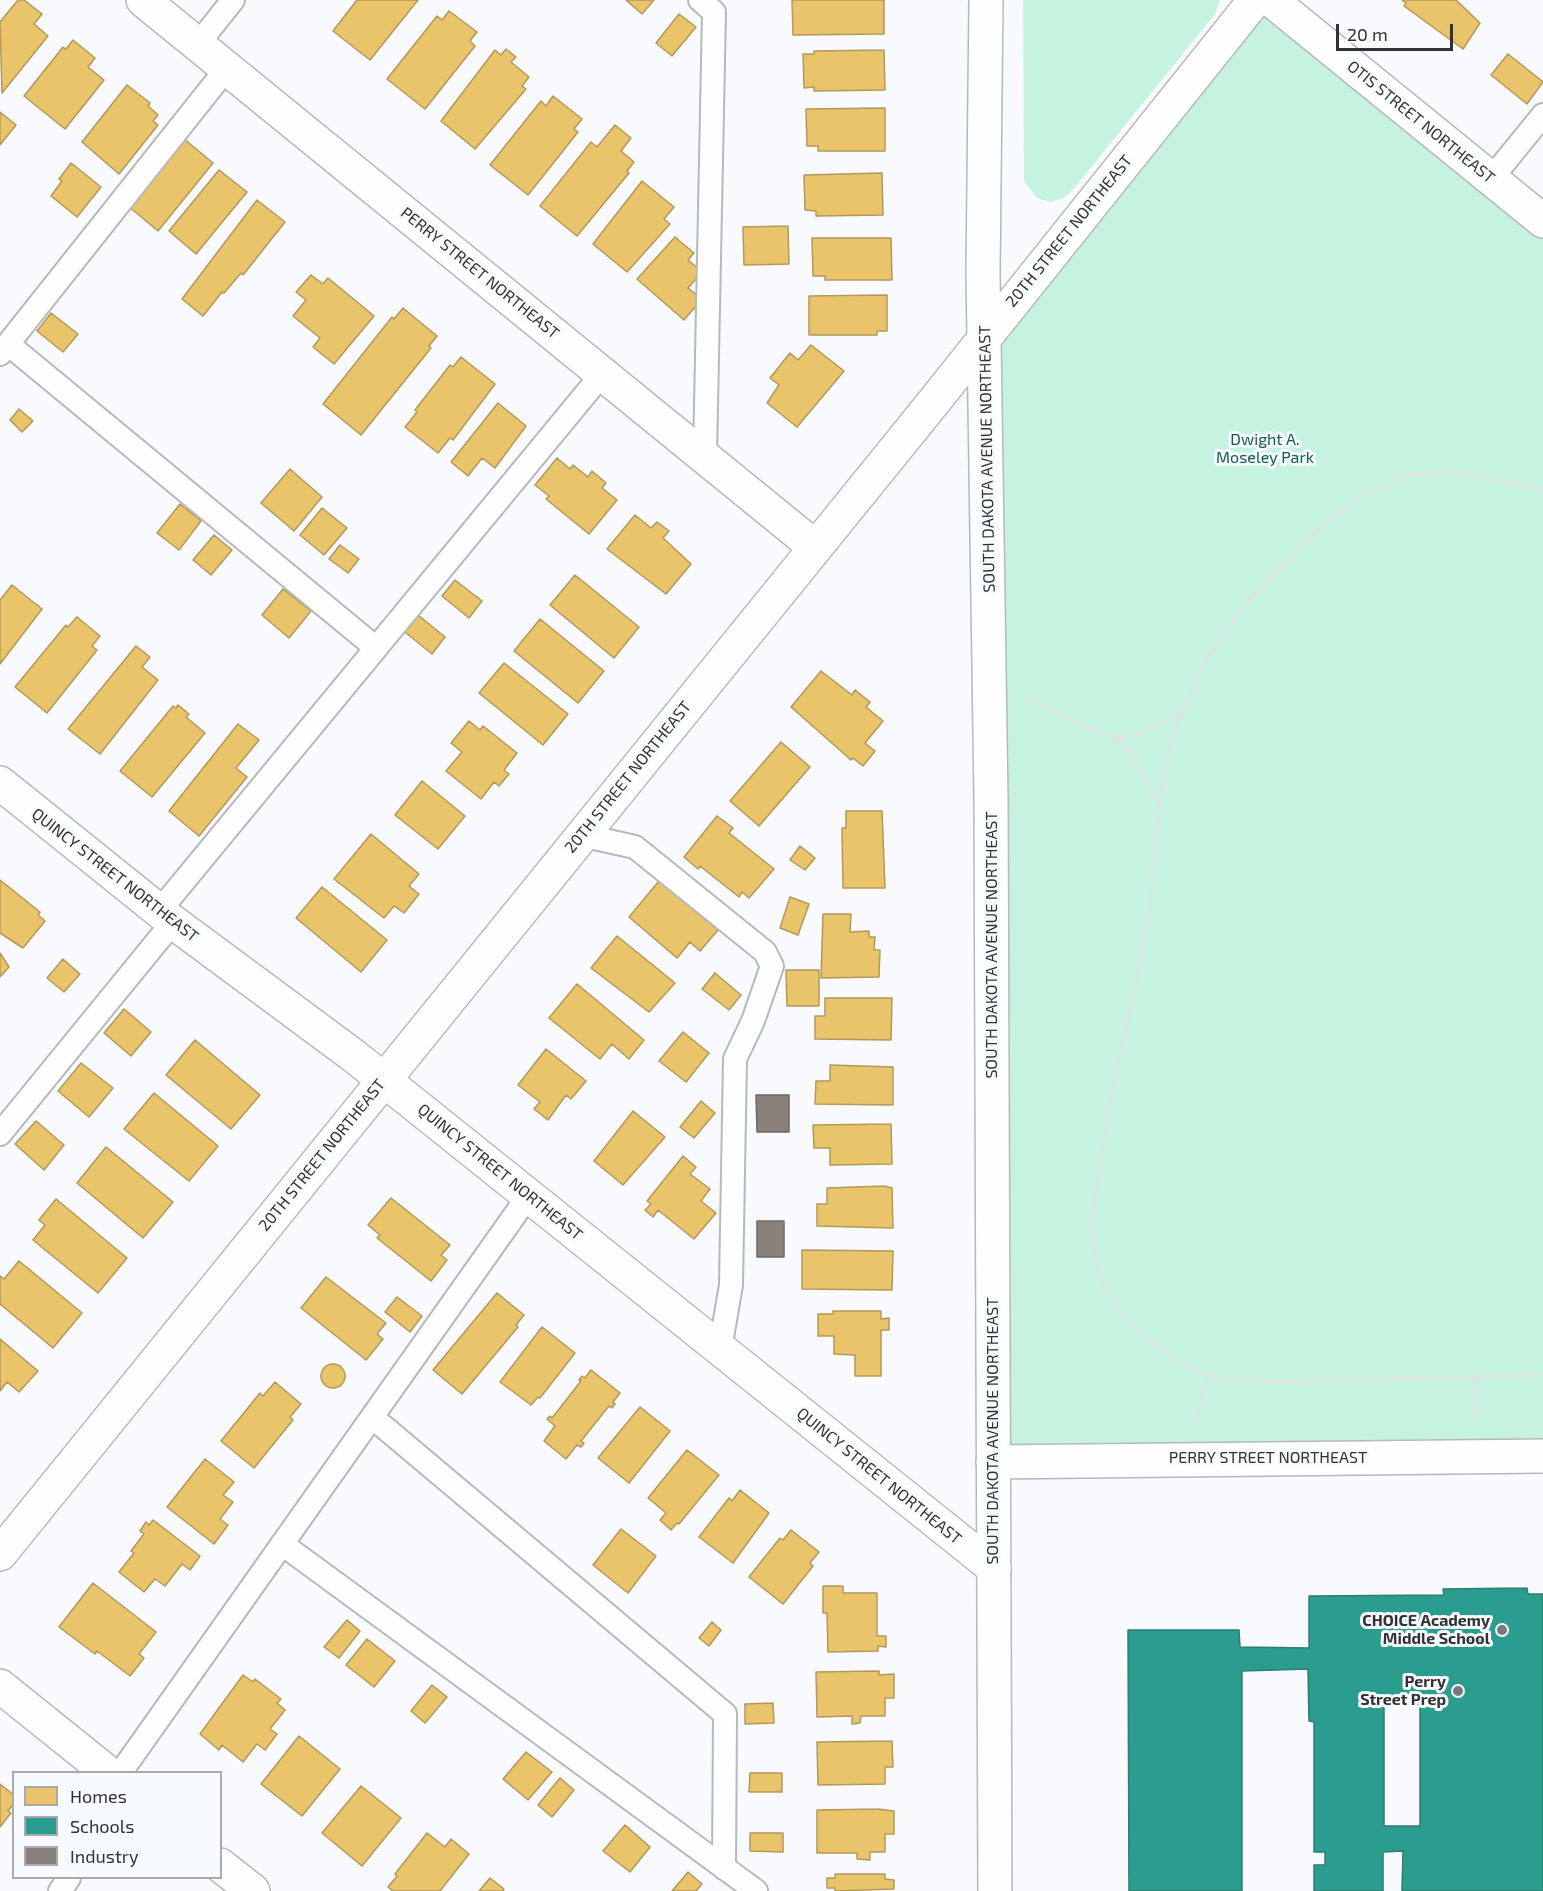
<!DOCTYPE html>
<style>
body{margin:0}
#map{position:relative;width:1543px;height:1891px;overflow:hidden;background:#f8fafd;font-family:"Exo 2",sans-serif}
canvas{display:block}
.legend{position:absolute;left:12px;top:1771px;width:210px;height:108px;box-sizing:border-box;background:#f7fafe;border:2px solid #a8aaad;margin:0;padding:8px 10px;list-style:none;font-size:18px;color:#313233}
.legend li{display:flex;align-items:center;gap:12px;height:30px}
.legend b{width:30px;border:2px solid #a8aaad}
.scale{position:absolute;left:1336px;top:24px;width:117px;height:27px;box-sizing:border-box;border:3px solid #313233;border-top:0;padding-left:8px;font-size:18px;line-height:21px;white-space:nowrap;color:#313233;-webkit-text-stroke:4px #f7fafe;paint-order:stroke}
</style>
<div id="map">
<canvas width="1543" height="1891"></canvas>
<ul class="legend">
<li><b style="height:16px;background:#e9c46a"></b>Homes</li>
<li><b style="height:16px;background:#2a9d8f"></b>Schools</li>
<li><b style="height:16px;background:#8a817c"></b>Industry</li>
</ul>
<div class="scale">20 m</div>
</div>
<script>
const ctx = document.querySelector('canvas').getContext('2d');
ctx.lineJoin = 'round';
function fillPath(path, color) { ctx.fillStyle = color; ctx.fill(path, 'evenodd'); }
const shape = rows => new Path2D(rows.map(r => 'M' + r).join(''));
function trace(path, color, width, dash) { ctx.strokeStyle = color; ctx.lineWidth = width; ctx.lineCap = dash ? 'butt' : 'round'; ctx.setLineDash(dash || []); ctx.stroke(path); }
function label(font, color, halo, rows, align = 'center') {
  ctx.font = font + ' "Exo 2",sans-serif'; ctx.lineWidth = 6; ctx.setLineDash([]); ctx.textBaseline = 'middle'; ctx.strokeStyle = halo; ctx.fillStyle = color; for (const [text, x, y, turn = 0] of rows) {
    ctx.save(); ctx.translate(x, y); ctx.rotate((+turn || 0) * Math.PI / 180); ctx.textAlign = isNaN(turn) ? turn : align; if (halo) ctx.strokeText(text, 0, 0); ctx.fillText(text, 0, 0); ctx.restore();
  }
}
fillPath(shape([
 [1023,0,1220,0,1215,14,1071,192,1063,198,1050,202,1037,198,1024,181],
 [1255,0,1543,221,1543,1457,993,1462,986,334]
]), '#c5f3df');
const homes = shape([
 [18,0,24,0,42,14,34,24,48,36,2,93,0,22,18,0],
 [357,0,418,0,370,60,333,31,357,0],
 [626,0,654,0,642,14,626,0],
 [792,0,884,0,884,34,793,35,792,0],
 [1402,0,1456,0,1480,23,1463,49,1404,6,1406,3,1402,0],
 [449,11,477,32,470,41,475,46,425,109,387,79,437,16,442,20,449,11],
 [679,14,696,27,672,56,656,43,679,14],
 [73,40,95,58,88,67,104,80,65,129,24,96,63,47,66,49,73,40],
 [506,49,516,57,511,62,529,77,522,86,526,89,475,149,441,121,495,50,501,55,506,49],
 [884,50,885,90,814,91,814,87,804,88,803,54,814,54,814,51,884,50],
 [1508,54,1543,82,1527,104,1491,75,1508,54],
 [127,85,150,103,148,106,158,115,153,121,158,125,119,174,82,142,127,85],
 [553,96,582,119,574,129,578,132,528,195,490,165,541,101,546,106,553,96],
 [885,108,885,151,818,151,818,146,807,146,806,109,885,108],
 [0,112,16,125,0,145,0,112],
 [615,125,631,138,621,151,634,162,627,171,629,173,577,236,540,206,591,142,597,147,615,125],
 [183,138,213,163,158,231,128,206,183,138],
 [71,163,101,187,77,217,51,196,62,181,59,179,71,163],
 [219,170,247,192,196,254,169,231,219,170],
 [882,173,883,215,816,216,816,211,805,210,804,175,882,173],
 [642,181,674,207,664,219,670,224,627,272,593,244,642,181],
 [257,200,285,222,243,275,241,273,224,293,222,292,203,316,182,299,257,200],
 [788,226,789,264,744,265,743,227,788,226],
 [675,237,694,253,688,260,702,272,688,288,702,299,684,320,637,279,675,237],
 [812,238,891,238,892,280,825,280,825,276,813,276,812,238],
 [311,275,323,284,328,278,374,316,334,364,313,347,320,338,293,316,306,300,296,292,311,275],
 [887,295,887,331,877,331,877,335,809,335,809,296,887,295],
 [403,308,437,336,429,346,431,348,361,435,323,404,392,317,394,319,403,308],
 [51,313,78,334,63,352,37,331,51,313],
 [811,345,844,371,797,427,767,403,779,385,770,378,790,353,798,360,811,345],
 [461,357,495,384,453,440,450,438,438,453,405,427,417,412,415,410,450,365,453,367,461,357],
 [498,403,526,426,495,468,482,458,468,476,451,462,498,403],
 [19,409,33,421,22,432,10,420,19,409],
 [557,458,570,469,573,465,588,477,592,471,606,483,602,488,617,500,589,534,546,499,549,496,535,485,557,458],
 [290,469,322,497,294,531,261,503,290,469],
 [180,504,201,521,179,550,157,533,180,504],
 [322,508,347,528,324,555,300,535,322,508],
 [635,515,651,528,657,522,669,531,663,538,691,564,666,594,607,549,635,515],
 [214,535,232,550,211,575,193,560,214,535],
 [340,545,359,559,348,573,329,559,340,545],
 [575,575,639,627,614,658,550,605,575,575],
 [455,580,482,601,469,618,442,596,455,580],
 [12,585,42,609,0,664,0,600,12,585],
 [283,589,311,611,289,638,262,615,283,589],
 [418,615,445,637,432,654,405,632,418,615],
 [77,617,100,636,92,646,97,650,47,713,15,687,66,625,68,627,77,617],
 [540,619,604,671,578,703,514,651,540,619],
 [136,646,150,657,142,667,158,680,100,754,68,729,136,646],
 [504,663,568,714,543,745,479,693,504,663],
 [821,671,852,695,855,690,870,702,866,707,883,721,865,743,875,751,863,766,853,758,851,760,791,707,821,671],
 [178,705,189,714,186,717,205,733,152,797,120,771,173,706,176,708,178,705],
 [469,721,480,730,483,726,517,753,504,770,509,774,499,786,494,782,481,799,446,771,462,752,451,743,469,721],
 [238,724,259,740,236,768,247,777,199,836,169,811,238,724],
 [781,742,810,767,759,826,730,801,781,742],
 [422,781,465,816,438,849,395,815,422,781],
 [846,811,882,811,885,888,843,888,842,828,846,828,846,811],
 [717,816,733,828,729,833,774,869,749,898,742,892,739,897,700,866,698,869,684,857,717,816],
 [371,834,419,874,409,886,419,894,404,913,394,906,384,918,334,879,371,834],
 [800,846,815,858,805,870,790,860,800,846],
 [0,880,40,912,38,915,45,921,23,948,0,933,0,880],
 [659,881,718,930,700,951,690,942,677,958,629,917,659,881],
 [322,887,387,940,361,972,296,918,322,887],
 [790,897,809,904,798,935,780,928,790,897],
 [823,914,851,914,850,932,869,931,869,937,875,937,874,950,880,950,879,977,821,978,823,914],
 [617,936,675,983,649,1012,591,968,617,936],
 [0,953,9,967,0,977,0,953],
 [63,959,80,974,64,992,47,978,63,959],
 [786,970,819,970,819,1006,787,1006,786,970],
 [715,973,741,995,729,1010,702,989,715,973],
 [577,984,644,1040,629,1059,612,1044,600,1059,549,1018,577,984],
 [825,998,892,998,891,1040,815,1039,815,1016,825,1016,825,998],
 [124,1009,151,1032,131,1056,104,1033,124,1009],
 [683,1032,709,1053,686,1082,659,1061,683,1032],
 [195,1040,260,1095,231,1129,166,1075,195,1040],
 [546,1049,586,1081,571,1099,566,1095,548,1120,534,1109,540,1102,518,1085,546,1049],
 [81,1063,113,1088,89,1117,58,1091,81,1063],
 [830,1065,893,1067,893,1105,815,1104,816,1081,830,1081,830,1065],
 [154,1093,218,1146,189,1181,124,1129,154,1093],
 [701,1101,715,1113,694,1138,680,1127,701,1101],
 [633,1111,665,1137,623,1185,594,1161,633,1111],
 [36,1121,64,1145,44,1170,15,1144,36,1121],
 [891,1124,892,1164,830,1165,830,1148,814,1148,813,1125,891,1124],
 [106,1147,173,1202,143,1238,77,1183,106,1147],
 [683,1156,696,1167,690,1174,710,1189,701,1201,716,1213,694,1239,658,1210,653,1217,645,1210,651,1204,647,1201,683,1156],
 [884,1186,892,1188,893,1228,817,1226,817,1204,827,1204,827,1188,884,1186],
 [391,1198,450,1245,441,1255,447,1260,431,1281,377,1238,380,1235,368,1225,391,1198],
 [56,1199,127,1258,98,1293,33,1240,45,1225,39,1220,56,1199],
 [802,1250,893,1251,892,1290,802,1289,802,1250],
 [19,1261,82,1313,53,1348,0,1304,0,1276,4,1279,19,1261],
 [326,1277,386,1323,377,1334,383,1339,366,1360,301,1308,326,1277],
 [497,1293,524,1315,516,1325,518,1327,462,1394,433,1370,497,1293],
 [397,1297,422,1316,410,1332,385,1312,397,1297],
 [833,1311,881,1311,881,1319,889,1318,889,1330,881,1330,881,1376,855,1376,855,1355,834,1354,834,1336,818,1336,818,1314,833,1314,833,1311],
 [542,1327,575,1353,540,1398,538,1397,531,1405,500,1382,542,1327],
 [0,1339,38,1371,19,1392,7,1382,0,1391,0,1339],
 '321 1376a12 12 0 1 1 24 0a12 12 0 1 1-24 0Z',
 [591,1370,620,1393,613,1402,615,1404,612,1408,609,1406,581,1441,584,1443,581,1447,577,1445,566,1459,544,1441,555,1426,547,1419,550,1416,552,1418,581,1381,579,1380,582,1376,585,1378,591,1370],
 [275,1382,301,1404,290,1417,293,1420,254,1468,221,1441,260,1393,263,1396,275,1382],
 [640,1407,670,1431,629,1483,598,1458,640,1407],
 [687,1450,719,1475,679,1524,677,1523,671,1530,660,1520,666,1513,648,1498,687,1450],
 [205,1459,234,1482,223,1495,233,1502,220,1519,228,1525,214,1544,167,1507,205,1459],
 [740,1490,769,1513,733,1563,699,1537,729,1498,732,1501,740,1490],
 [153,1520,200,1556,190,1570,182,1564,165,1586,155,1579,144,1592,119,1572,134,1553,131,1551,144,1534,140,1531,146,1522,149,1525,153,1520],
 [621,1529,656,1556,628,1593,593,1565,621,1529],
 [791,1530,819,1552,810,1563,813,1566,783,1604,749,1577,780,1538,783,1540,791,1530],
 [93,1583,156,1632,139,1654,144,1658,130,1676,97,1651,95,1654,59,1627,93,1583],
 [823,1586,843,1586,843,1593,877,1593,877,1636,886,1636,886,1647,878,1646,878,1651,828,1652,827,1613,823,1613,823,1586],
 [347,1620,360,1631,339,1658,324,1647,347,1620],
 [712,1622,721,1630,709,1646,699,1638,712,1622],
 [367,1639,395,1661,374,1687,346,1665,367,1639],
 [879,1671,879,1675,894,1674,894,1698,885,1698,885,1716,861,1716,860,1723,852,1724,852,1716,817,1717,816,1672,879,1671],
 [243,1675,253,1682,255,1679,281,1699,277,1703,285,1710,270,1729,277,1734,265,1750,257,1744,243,1762,222,1745,219,1750,200,1734,243,1675],
 [432,1685,447,1697,425,1723,411,1711,432,1685],
 [773,1703,774,1723,745,1724,745,1704,773,1703],
 [299,1736,340,1769,302,1816,261,1784,299,1736],
 [892,1741,893,1767,885,1767,885,1784,818,1785,817,1742,892,1741],
 [526,1752,552,1772,528,1800,503,1779,526,1752],
 [750,1773,782,1773,782,1792,749,1792,750,1773],
 [560,1778,574,1790,552,1817,538,1805,560,1778],
 [0,1784,14,1795,14,1803,8,1811,11,1813,0,1827,0,1784],
 [361,1786,401,1818,362,1866,322,1833,361,1786],
 [878,1809,894,1811,894,1834,885,1834,885,1852,870,1852,870,1860,857,1859,857,1853,817,1853,817,1810,878,1809],
 [625,1825,650,1847,630,1872,603,1851,625,1825],
 [427,1833,445,1847,451,1839,469,1854,440,1891,393,1891,388,1887,397,1876,395,1874,427,1833],
 [750,1833,783,1833,783,1852,750,1851,750,1833],
 [688,1872,702,1884,696,1891,672,1891,688,1872],
 [835,1874,885,1874,885,1879,894,1880,894,1889,835,1891,835,1888,827,1888,827,1878,835,1878,835,1874],
 [490,1878,504,1889,503,1891,479,1891,490,1878]
]);
fillPath(homes, '#e9c46a');
trace(homes, '#b2985a', 1.5);
const schools = shape([
 [1527,1588,1528,1594,1543,1594,1543,1891,1402,1891,1403,1851,1383,1852,1383,1891,1314,1891,1314,1865,1325,1865,1325,1852,1314,1852,1314,1722,1309,1721,1308,1669,1242,1671,1242,1891,1129,1891,1128,1630,1239,1630,1240,1647,1309,1648,1309,1596,1444,1595,1443,1589,1527,1588],
 [1384,1704,1420,1704,1420,1826,1384,1826,1384,1704]
]);
fillPath(schools, '#2a9d8f');
trace(schools, '#2c7d73', 1.5);
const industry = shape([
 [756,1095,789,1095,789,1132,757,1132,756,1095],
 [757,1221,784,1221,784,1257,757,1257,757,1221]
]);
fillPath(industry, '#8a817c');
trace(industry, '#6f6966', 1.5);
const lane = shape([
 [700,0,714,12,705,455],
 [198,44,233,0],
 [1491,179,1543,115],
 [8,344,376,648],
 [0,354,227,68],
 [581,835,635,847,765,952,772,966,753,1021,735,1059,731,1285,720,1349],
 [160,910,603,373],
 [0,1134,173,922],
 [372,1417,725,1714,724,1868],
 [282,1544,756,1891],
 [121,1772,529,1195],
 [60,1891,69,1878]
]);
const street = shape([
 [143,0,815,547],
 [1271,0,1543,221],
 [0,783,173,922,354,1056,994,1568],
 [993,1462,1543,1456],
 [0,1554,928,409,1255,0],
 [0,1686,107,1772],
 [220,1865,253,1891]
]);
const primary = shape([
 [986,0,983,273,991,798,995,1891]
]);
trace(lane, '#b7b8ba', 26);
trace(street, '#b7b8ba', 36);
trace(primary, '#b7b8ba', 36);
trace(shape([
 [1543,489,1455,473,1407,475,1358,498,1311,535,1244,606,1202,667,1173,733,1161,792,1150,905,1134,996,1114,1081,1092,1215,1094,1254,1105,1292,1127,1322,1187,1368,1226,1379,1274,1382,1543,1375],
 [1026,698,1098,732,1118,738,1141,733,1183,711],
 [1118,738,1133,757,1160,807],
 [1474,1376,1476,1420],
 [1196,1422,1208,1373]
]), '#e2e2e3', 4, [4.5, 3]);
trace(lane, '#fefeff', 22);
trace(street, '#fefeff', 33);
trace(primary, '#fefeff', 33);
for (const [x, y, r, color] of [
 [1502,1630,6,"#77787a"],
 [1458,1691,6,"#77787a"]
]) { const dot = new Path2D(); dot.arc(x, y, r, 0, 2 * Math.PI); ctx.fillStyle = color; ctx.fill(dot); trace(dot, '#f7fafe', 2); }
label('16px', '#313233', '#f7fafe', [
 ["OTIS STREET NORTHEAST",1421,122,39],
 ["20TH STREET NORTHEAST",1069,231,-51],
 ["PERRY STREET NORTHEAST",480,273,39],
 ["SOUTH DAKOTA AVENUE NORTHEAST",987,459,-91],
 ["20TH STREET NORTHEAST",628,777,-51],
 ["QUINCY STREET NORTHEAST",115,875,38],
 ["SOUTH DAKOTA AVENUE NORTHEAST",992,945,-90],
 ["20TH STREET NORTHEAST",322,1155,-51],
 ["QUINCY STREET NORTHEAST",500,1172,39],
 ["SOUTH DAKOTA AVENUE NORTHEAST",993,1431,-90],
 ["PERRY STREET NORTHEAST",1268,1458],
 ["QUINCY STREET NORTHEAST",879,1476,39]
]);
label('16px', '#126043', '#f7fafe', [
 ["Dwight A.",1265,440],
 ["Moseley Park",1265,458]
]);
label('bold 16px', '#313233', '#f7fafe', [
 ["CHOICE Academy",1490,1621],
 ["Middle School",1490,1639],
 ["Perry",1446,1682],
 ["Street Prep",1446,1700]
], 'right');
</script>
